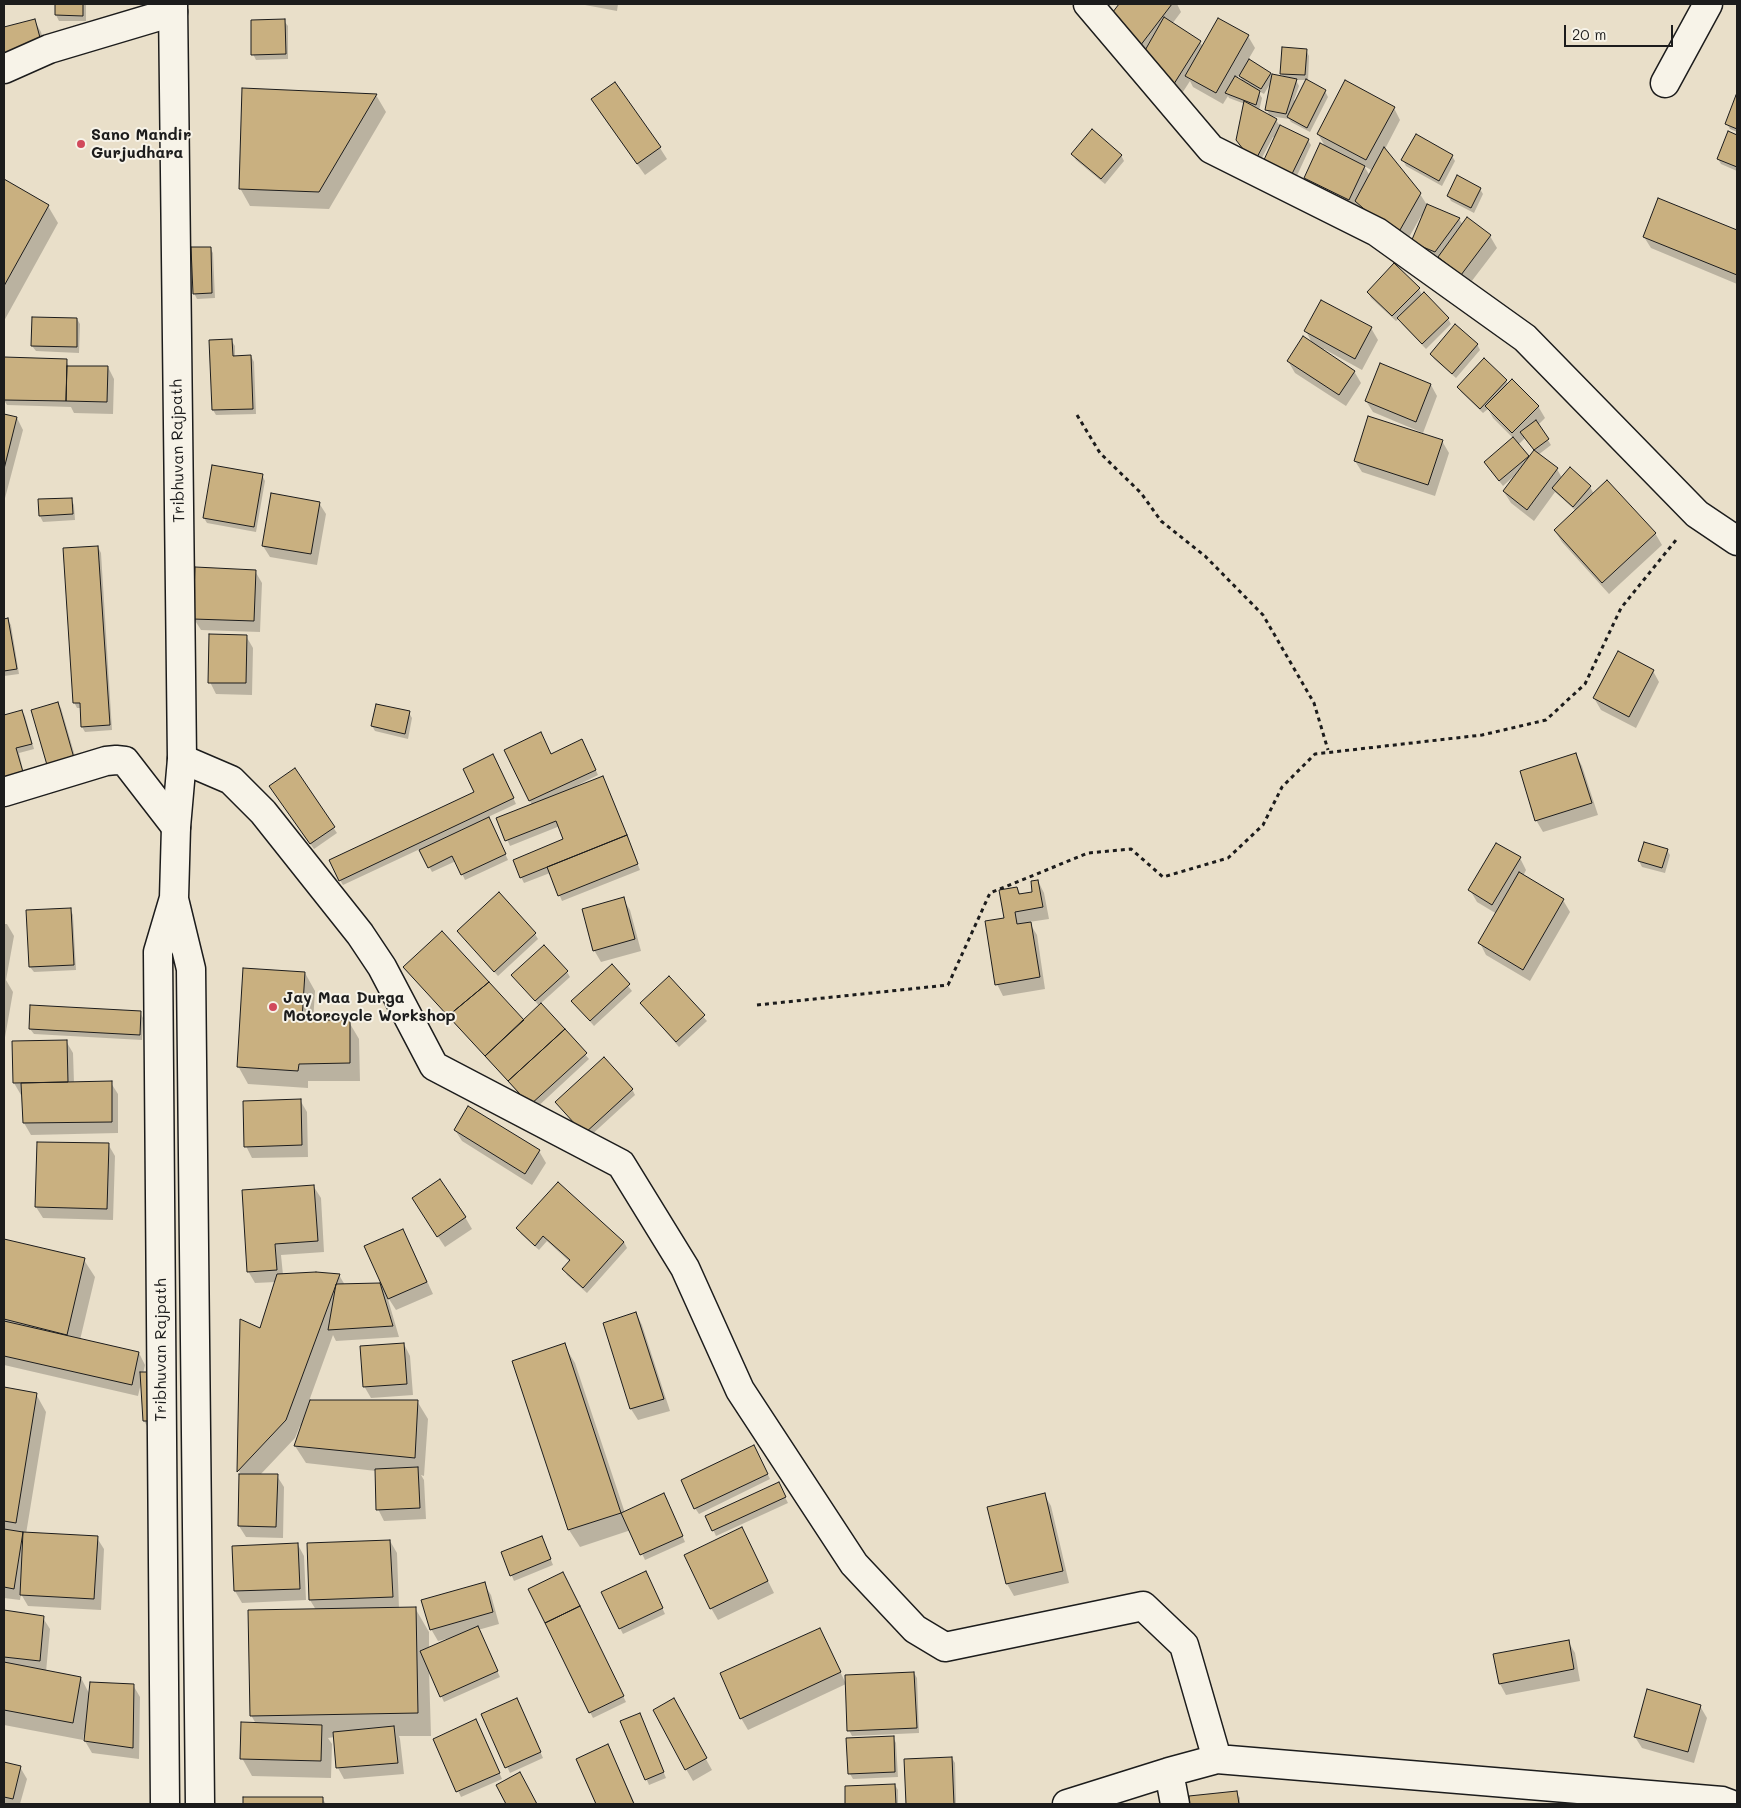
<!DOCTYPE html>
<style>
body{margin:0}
#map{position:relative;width:1741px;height:1808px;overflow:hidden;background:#e9dfc9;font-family:Mali,sans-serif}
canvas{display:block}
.frame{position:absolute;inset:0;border:5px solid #1c1c1c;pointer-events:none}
.scale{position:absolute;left:1564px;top:25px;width:109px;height:22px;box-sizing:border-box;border:2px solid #1c1c1c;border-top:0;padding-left:6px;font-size:15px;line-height:18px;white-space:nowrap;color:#1c1c1c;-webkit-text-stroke:4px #f7f3e8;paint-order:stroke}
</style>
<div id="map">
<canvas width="1741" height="1808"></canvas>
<div class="frame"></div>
<div class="scale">20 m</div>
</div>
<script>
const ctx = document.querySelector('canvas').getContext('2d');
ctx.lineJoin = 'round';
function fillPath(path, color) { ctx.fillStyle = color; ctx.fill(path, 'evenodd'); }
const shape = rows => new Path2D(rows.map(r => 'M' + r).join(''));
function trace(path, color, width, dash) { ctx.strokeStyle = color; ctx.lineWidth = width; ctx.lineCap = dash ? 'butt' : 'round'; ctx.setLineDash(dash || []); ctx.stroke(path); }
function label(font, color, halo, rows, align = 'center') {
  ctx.font = font + ' Mali,sans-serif'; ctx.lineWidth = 4; ctx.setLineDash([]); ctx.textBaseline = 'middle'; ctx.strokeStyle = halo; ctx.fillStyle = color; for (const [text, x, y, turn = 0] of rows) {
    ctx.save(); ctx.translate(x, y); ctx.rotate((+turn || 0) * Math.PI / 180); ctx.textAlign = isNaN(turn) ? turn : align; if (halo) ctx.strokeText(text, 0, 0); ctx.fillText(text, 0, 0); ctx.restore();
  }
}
fillPath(shape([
 [56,4,86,4,86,21,59,21,56,15],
 [584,4,618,4,617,11,585,5],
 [1120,4,1177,4,1181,12,1172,24,1200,42,1203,47,1248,36,1255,48,1248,60,1271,75,1284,78,1281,73,1306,50,1309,56,1308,82,1325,91,1328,97,1310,132,1291,122,1289,119,1270,116,1267,110,1271,82,1264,94,1257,90,1262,98,1259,111,1276,120,1280,126,1308,140,1311,145,1295,180,1275,138,1273,137,1257,167,1240,146,1237,140,1245,104,1229,98,1228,96,1223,104,1193,87,1190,81,1179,98,1108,21],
 [1239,75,1244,83,1237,79],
 [1296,80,1306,80,1296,101,1294,100,1299,86],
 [34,20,41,32,48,57,4,69,4,28],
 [284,21,288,26,288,59,256,60,253,54],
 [376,95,386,112,329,209,250,206,240,188],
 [1737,96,1737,132,1730,129,1727,124],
 [1394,108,1400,120,1385,149,1420,194,1427,205,1459,219,1463,225,1490,236,1497,248,1468,286,1446,269,1439,257,1415,247,1423,217,1421,216,1403,248,1363,213,1358,205,1355,211,1312,190,1305,178,1326,148,1318,134],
 [1364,166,1373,171,1370,176],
 [599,111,660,148,667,159,645,175],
 [1729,133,1737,136,1737,171,1721,164,1718,159],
 [1073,154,1121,155,1124,161,1105,184,1076,160],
 [1452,156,1455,161,1442,186,1406,166,1403,160],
 [4,181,48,206,58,223,4,321],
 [1480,189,1483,194,1474,213,1451,201,1448,196],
 [1659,200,1737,232,1737,284,1651,248,1644,237],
 [210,248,213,253,215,298,197,299,194,293],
 [1419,289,1422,295,1448,319,1451,324,1426,349,1402,324,1399,318,1396,321,1371,298,1368,292],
 [77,319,80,324,79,353,36,351,32,346],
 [1371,328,1378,340,1362,370,1324,349,1323,351,1354,371,1361,383,1346,406,1295,373,1288,361,1313,345,1306,331],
 [231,340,235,346,235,357,251,356,254,362,256,414,216,415,213,410,210,341],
 [1477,344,1480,350,1456,378,1434,359,1431,354],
 [66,360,69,367,108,367,114,379,113,414,74,413,71,407,7,405,4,400],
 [1506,381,1508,384,1538,406,1545,418,1538,425,1551,445,1538,455,1557,469,1562,478,1590,487,1594,494,1655,533,1662,545,1609,594,1562,542,1555,531,1576,511,1555,492,1534,521,1511,503,1504,492,1514,476,1503,486,1489,468,1514,439,1493,418,1488,409,1483,413,1461,392,1458,387],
 [1525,438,1535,451,1529,458,1518,445],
 [1431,385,1437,396,1423,433,1373,412,1366,401],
 [4,415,17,418,23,430,4,502],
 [1442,441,1449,453,1435,496,1362,472,1355,461],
 [262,475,265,481,256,532,207,523,204,518],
 [71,499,74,505,75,520,43,522,40,516,40,500],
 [319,503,326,514,317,565,270,557,263,546],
 [98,547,101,553,112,730,85,732,82,727,81,708,77,708,74,702],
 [255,571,262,583,260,632,201,630,194,619],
 [4,620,8,620,11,625,19,674,4,676],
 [246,636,253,648,252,695,216,694,210,682],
 [1653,671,1659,682,1636,728,1601,710,1594,698],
 [58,703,61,708,77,763,33,711],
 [22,711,25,716,34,749,19,753,25,778,4,784,4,716],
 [409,713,412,718,408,739,375,731,372,726],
 [585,746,598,775,576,786,577,788,603,777,640,870,562,901,550,873,524,883,521,877,565,840,560,826,510,846,498,819,532,805,505,750,551,755],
 [1576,755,1582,766,1598,815,1543,832,1536,820],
 [496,761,516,804,488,817,508,860,465,880,456,861,432,872,420,849,343,885,340,880,476,792],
 [294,770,337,833,314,849,274,791],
 [1667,850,1670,855,1665,873,1642,867,1639,861],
 [1520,858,1526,870,1523,876,1563,900,1570,912,1530,981,1486,955,1480,943,1497,914,1477,902,1470,890],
 [1038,881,1044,893,1049,919,1029,922,1037,935,1045,989,1003,996,997,984,1005,919,1017,888,1021,895,1034,893],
 [623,899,630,910,641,951,601,962,594,950],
 [70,909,73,915,76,970,34,972,30,967],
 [4,924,7,924,14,936,6,980,13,992,4,1043],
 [459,932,535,934,538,939,498,976],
 [612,966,632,991,594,1026,573,1002],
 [405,967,524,1022,540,1007,513,975,567,972,570,977,540,1004,589,1059,534,1110,408,972],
 [305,973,315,991,313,1022,349,1022,359,1039,360,1081,308,1081,308,1088,248,1084,238,1066],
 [669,978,707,1021,679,1047,642,1004],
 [140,1012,143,1018,142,1040,34,1034,30,1029],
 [66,1041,73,1053,74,1083,111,1083,118,1094,118,1133,31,1135,24,1123,23,1094,21,1095,14,1083],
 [632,1089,635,1095,588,1138,557,1102],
 [300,1100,307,1112,308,1157,252,1158,246,1146],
 [455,1130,539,1151,546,1163,532,1185,462,1141],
 [108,1144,115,1156,113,1220,43,1218,36,1207],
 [314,1187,321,1198,324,1252,281,1255,283,1275,339,1275,345,1285,382,1284,409,1242,433,1294,396,1310,387,1296,399,1337,336,1341,333,1335,309,1401,417,1401,428,1419,424,1476,421,1475,424,1480,426,1519,384,1521,378,1509,376,1471,306,1463,295,1446,302,1426,300,1426,295,1438,260,1475,277,1476,284,1487,283,1538,246,1537,239,1526,241,1475,239,1471,241,1321,261,1330,276,1282,255,1283,248,1271],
 [420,1210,465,1217,472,1229,445,1247],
 [518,1228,624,1242,627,1248,587,1293,567,1275,564,1269,570,1262,547,1241,539,1250,521,1234],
 [4,1240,84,1260,95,1277,80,1340,139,1353,145,1365,143,1374,159,1426,147,1426,144,1421,141,1383,138,1396,4,1365],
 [636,1313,642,1325,670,1411,638,1420,631,1409,604,1323],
 [404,1344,410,1356,413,1395,371,1398,364,1386],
 [564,1345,575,1363,625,1513,667,1500,685,1542,645,1560,631,1530,580,1547,569,1530,513,1362],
 [4,1388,36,1394,46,1412,26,1534,97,1538,104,1549,101,1610,28,1606,21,1594,20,1600,4,1598],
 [757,1452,770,1479,699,1514,695,1508],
 [781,1489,788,1503,716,1536,707,1516],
 [1044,1494,1051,1506,1069,1583,1014,1596,1007,1584,989,1508],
 [742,1529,774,1593,718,1620,711,1608],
 [390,1541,397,1553,399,1609,415,1608,429,1632,429,1649,451,1639,451,1638,438,1641,431,1629,484,1584,491,1595,499,1624,478,1630,500,1677,444,1702,429,1670,431,1736,399,1736,400,1739,404,1774,344,1779,338,1768,335,1737,328,1738,332,1744,331,1778,252,1776,242,1758,256,1724,251,1715,316,1610,310,1600],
 [544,1543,553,1565,514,1581,502,1552],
 [298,1545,304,1556,306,1600,242,1603,235,1591],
 [648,1577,665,1614,623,1634,602,1593],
 [565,1579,626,1702,593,1718,590,1712],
 [4,1611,43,1618,50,1629,46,1672,81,1678,90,1695,133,1685,140,1697,139,1759,92,1753,85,1741,86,1733,84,1733,83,1740,4,1725],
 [820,1629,846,1684,748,1730,741,1718],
 [1568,1641,1575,1653,1580,1681,1506,1695,1500,1684],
 [914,1673,917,1678,919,1733,852,1736,849,1730],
 [673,1700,712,1770,693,1781,686,1769],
 [520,1705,543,1758,510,1773,483,1715],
 [1700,1706,1707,1718,1694,1763,1642,1748,1635,1737],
 [642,1720,666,1778,649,1785,622,1722],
 [479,1726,502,1779,461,1797,434,1739],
 [893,1737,896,1743,898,1777,853,1779,850,1774],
 [608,1746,614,1758,635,1804,597,1804,577,1759],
 [952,1758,955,1763,956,1804,907,1804,905,1760],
 [4,1763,20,1767,27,1779,20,1804,4,1804],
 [895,1785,898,1790,898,1804,847,1804,846,1787],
 [1236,1792,1240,1798,1240,1804,1191,1804,1190,1797],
 [322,1798,326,1804,244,1804,244,1799]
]), '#0003');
const building = shape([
 [55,4,83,4,83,16,55,15,55,4],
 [1119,4,1172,4,1140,46,1106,21,1119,4],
 [1164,17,1201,41,1172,87,1139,61,1164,17],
 [1218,18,1249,35,1216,93,1185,76,1218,18],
 [35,19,42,45,4,55,4,27,35,19],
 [285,19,286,54,251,55,251,20,285,19],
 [1282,47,1307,49,1305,75,1280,74,1282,47],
 [1249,59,1271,73,1261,89,1239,76,1249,59],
 [1272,74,1297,79,1286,114,1265,110,1272,74],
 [1235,76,1260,91,1256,105,1225,93,1235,76],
 [1306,79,1326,90,1307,128,1287,117,1306,79],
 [1345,80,1395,107,1366,160,1317,134,1345,80],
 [615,82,661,147,637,164,591,99,615,82],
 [242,88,377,94,319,192,239,189,242,88],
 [1736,95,1737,95,1737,129,1725,124,1736,95],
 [1244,101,1277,119,1254,163,1236,140,1244,101],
 [1280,125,1309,139,1291,176,1263,162,1280,125],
 [1092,129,1122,155,1101,179,1071,154,1092,129],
 [1728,131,1737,135,1737,167,1717,159,1728,131],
 [1416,134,1453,155,1439,181,1401,160,1416,134],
 [1320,143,1365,166,1349,200,1304,178,1320,143],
 [1384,147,1421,193,1396,237,1355,201,1384,147],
 [1457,175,1481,188,1471,208,1447,196,1457,175],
 [4,179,49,205,4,286,4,179],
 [1658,198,1737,230,1737,275,1643,237,1658,198],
 [1427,204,1460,218,1435,252,1411,242,1427,204],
 [1467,217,1491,235,1461,275,1438,257,1467,217],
 [191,247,211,247,212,293,193,294,191,247],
 [1394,263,1420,288,1392,316,1367,292,1394,263],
 [1424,292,1449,318,1422,344,1397,318,1424,292],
 [1321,300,1372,327,1355,359,1304,331,1321,300],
 [32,317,77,318,77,347,31,346,32,317],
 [1455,324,1478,344,1452,374,1430,354,1455,324],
 [1303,336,1355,371,1339,395,1287,361,1303,336],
 [232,339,233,356,251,355,253,409,212,410,209,340,232,339],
 [4,357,67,359,66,401,4,400,4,357],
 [1484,358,1507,380,1480,409,1457,387,1484,358],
 [1380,363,1431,384,1416,422,1365,401,1380,363],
 [67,366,108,366,107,402,66,401,67,366],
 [1512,379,1539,406,1512,433,1485,406,1512,379],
 [4,414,17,417,4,469,4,414],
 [1368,416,1443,440,1428,485,1354,461,1368,416],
 [1536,420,1549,439,1534,450,1520,432,1536,420],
 [1513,437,1529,456,1499,481,1484,462,1513,437],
 [1534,450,1558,468,1527,510,1503,491,1534,450],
 [212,465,263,474,254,527,203,518,212,465],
 [1570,467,1591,486,1573,507,1552,488,1570,467],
 [1607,480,1656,533,1602,583,1554,530,1607,480],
 [271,493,320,502,311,554,262,546,271,493],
 [72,498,73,514,39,516,38,499,72,498],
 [98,546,110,725,81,727,80,703,73,703,63,548,98,546],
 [195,567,256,570,254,621,193,619,195,567],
 [8,618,17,669,4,671,4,619,8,618],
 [209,634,247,635,246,683,208,683,209,634],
 [1618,651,1654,670,1629,717,1593,698,1618,651],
 [58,702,74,758,47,765,31,710,58,702],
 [376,704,410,711,405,734,371,726,376,704],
 [22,710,32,744,16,748,23,772,4,777,4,715,22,710],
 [541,732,551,754,582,739,596,770,529,801,504,750,541,732],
 [1576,753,1592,803,1535,821,1520,771,1576,753],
 [493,754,514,798,339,881,329,860,474,792,463,769,493,754],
 [295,768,335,827,310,844,269,786,295,768],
 [603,776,627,835,520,878,513,860,563,839,556,821,505,841,496,818,603,776],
 [489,817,506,854,461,875,452,856,428,868,419,850,489,817],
 [627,835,638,864,558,896,547,867,627,835],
 [1644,842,1668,849,1662,868,1638,861,1644,842],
 [1496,843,1521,857,1492,905,1468,890,1496,843],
 [1519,872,1564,899,1523,970,1478,943,1519,872],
 [1038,880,1043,907,1015,912,1017,924,1031,922,1040,977,995,985,985,921,1004,918,999,890,1017,887,1019,894,1032,892,1031,881,1038,880],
 [499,892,536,933,494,972,457,931,499,892],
 [624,897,635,939,593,951,582,909,624,897],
 [71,908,74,965,29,967,26,910,71,908],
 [442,931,489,982,448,1016,403,967,442,931],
 [544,945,568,971,535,1001,511,975,544,945],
 [612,964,630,984,590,1021,571,1001,612,964],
 [243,968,305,972,302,1020,350,1020,350,1063,299,1064,298,1071,237,1067,243,968],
 [669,976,705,1015,676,1042,640,1003,669,976],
 [489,982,524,1020,485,1056,448,1016,489,982],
 [541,1003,565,1029,508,1081,485,1056,541,1003],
 [30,1005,141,1011,140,1035,29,1029,30,1005],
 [565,1029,587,1053,530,1105,508,1081,565,1029],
 [67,1040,68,1082,13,1083,12,1041,67,1040],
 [604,1057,633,1089,584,1134,555,1102,604,1057],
 [112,1081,112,1122,23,1123,21,1083,112,1081],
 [301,1099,302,1145,244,1147,243,1101,301,1099],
 [468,1106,540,1150,525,1174,454,1130,468,1106],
 [37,1142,109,1143,107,1209,35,1207,37,1142],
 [440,1179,466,1217,437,1237,412,1198,440,1179],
 [558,1182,624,1242,583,1288,562,1269,570,1260,543,1236,535,1246,516,1228,558,1182],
 [314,1185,318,1241,275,1244,277,1270,247,1272,242,1190,314,1185],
 [403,1229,427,1282,388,1299,364,1246,403,1229],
 [4,1239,85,1258,67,1335,4,1319,4,1239],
 [316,1272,340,1274,286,1420,237,1472,240,1319,260,1328,277,1274,316,1272],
 [380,1283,393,1326,328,1330,336,1284,380,1283],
 [636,1312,664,1399,630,1409,603,1323,636,1312],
 [4,1321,139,1352,132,1385,4,1356,4,1321],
 [404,1343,407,1384,363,1387,360,1346,404,1343],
 [565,1343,621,1513,568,1530,512,1361,565,1343],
 [140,1372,154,1372,157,1421,143,1421,140,1372],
 [4,1387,37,1393,16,1523,4,1521,4,1387],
 [310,1400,418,1400,415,1458,294,1446,310,1400],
 [754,1445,768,1474,694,1509,681,1480,754,1445],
 [418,1467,420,1508,376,1510,375,1469,418,1467],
 [239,1474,278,1474,276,1527,238,1526,239,1474],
 [779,1482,786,1497,712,1531,705,1516,779,1482],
 [664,1493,683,1536,640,1555,621,1513,664,1493],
 [1045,1493,1063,1571,1006,1584,987,1507,1045,1493],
 [742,1527,768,1581,710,1609,684,1555,742,1527],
 [4,1529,23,1532,14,1589,4,1587,4,1529],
 [23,1532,98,1536,94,1599,20,1595,23,1532],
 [542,1536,551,1559,510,1576,501,1552,542,1536],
 [390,1540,393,1597,309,1600,307,1543,390,1540],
 [298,1543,300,1589,234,1591,232,1546,298,1543],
 [646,1571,663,1608,619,1629,601,1592,646,1571],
 [563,1572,580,1606,545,1623,528,1589,563,1572],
 [485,1582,493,1612,430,1630,421,1600,485,1582],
 [580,1606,624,1696,589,1713,545,1623,580,1606],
 [416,1607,418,1713,250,1716,248,1610,416,1607],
 [4,1610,44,1616,40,1661,4,1657,4,1610],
 [478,1626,498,1671,440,1697,420,1651,478,1626],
 [820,1628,841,1672,740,1719,720,1673,820,1628],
 [1569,1640,1574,1669,1499,1684,1493,1654,1569,1640],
 [4,1662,81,1677,73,1723,4,1710,4,1662],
 [914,1672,917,1728,847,1731,845,1675,914,1672],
 [90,1682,134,1684,133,1748,84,1741,90,1682],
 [1647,1689,1701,1705,1688,1752,1634,1737,1647,1689],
 [517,1698,541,1752,505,1768,481,1714,517,1698],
 [674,1698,707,1758,685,1770,653,1710,674,1698],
 [640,1713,664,1772,645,1780,620,1721,640,1713],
 [476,1719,500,1773,456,1792,433,1739,476,1719],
 [241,1722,322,1725,321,1761,240,1759,241,1722],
 [394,1726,398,1763,336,1768,333,1732,394,1726],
 [894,1736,895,1772,848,1774,846,1738,894,1736],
 [608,1744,634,1804,596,1804,576,1759,608,1744],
 [952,1757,954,1804,906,1804,904,1759,952,1757],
 [4,1762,21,1766,13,1799,4,1797,4,1762],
 [520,1772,537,1804,506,1804,496,1785,520,1772],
 [895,1784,896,1804,845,1804,845,1786,895,1784],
 [1237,1791,1239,1804,1189,1804,1189,1796,1237,1791],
 [243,1797,323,1797,323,1804,243,1804,243,1797]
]);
fillPath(building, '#c9b080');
trace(building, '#1c1c1c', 1);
const street = shape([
 [4,69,49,49,173,12],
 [1665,83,1708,4],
 [182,759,231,780,263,812,360,934,382,967,434,1066,621,1164,685,1268,740,1390,854,1564,915,1629,945,1647,1143,1606,1184,1645,1217,1759],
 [4,792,106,761,116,760,125,761,176,827],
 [1169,1772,1175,1804],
 [1067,1804,1169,1772,1217,1759,1722,1801,1730,1804]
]);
const secondary = shape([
 [1088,4,1211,149,1377,232,1525,338,1697,514,1737,541]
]);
const highway = shape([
 [174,899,191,969,200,1804],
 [165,1804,158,952,174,898,176,827,182,759,173,4]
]);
trace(street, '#1c1c1c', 31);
trace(secondary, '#1c1c1c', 31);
trace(highway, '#1c1c1c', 31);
trace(shape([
 [1077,415,1100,453,1141,493,1161,521,1205,556,1263,615,1314,703,1328,750],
 [757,1005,948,985,990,893,1088,853,1131,849,1163,877,1228,858,1263,825,1282,787,1315,754,1482,735,1546,720,1585,684,1621,608,1676,540]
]), '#1c1c1c', 3, [4, 4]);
trace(street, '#f7f3e8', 28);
trace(secondary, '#f7f3e8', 28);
trace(highway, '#f7f3e8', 28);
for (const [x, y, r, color] of [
 [81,144,5,"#d1495b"],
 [273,1007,5,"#d1495b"]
]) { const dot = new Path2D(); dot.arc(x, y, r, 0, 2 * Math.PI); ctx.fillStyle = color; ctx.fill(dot); trace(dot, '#f7f3e8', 2); }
label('bold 16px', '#1c1c1c', '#f7f3e8', [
 ["Sano Mandir",91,135],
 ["Gurjudhara",91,153],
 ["Jay Maa Durga",283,998],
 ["Motorcycle Workshop",283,1016]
], 'left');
label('16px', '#1c1c1c', '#f7f3e8', [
 ["Tribhuvan Rajpath",178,451,-91],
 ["Tribhuvan Rajpath",161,1350,-90]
]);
</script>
